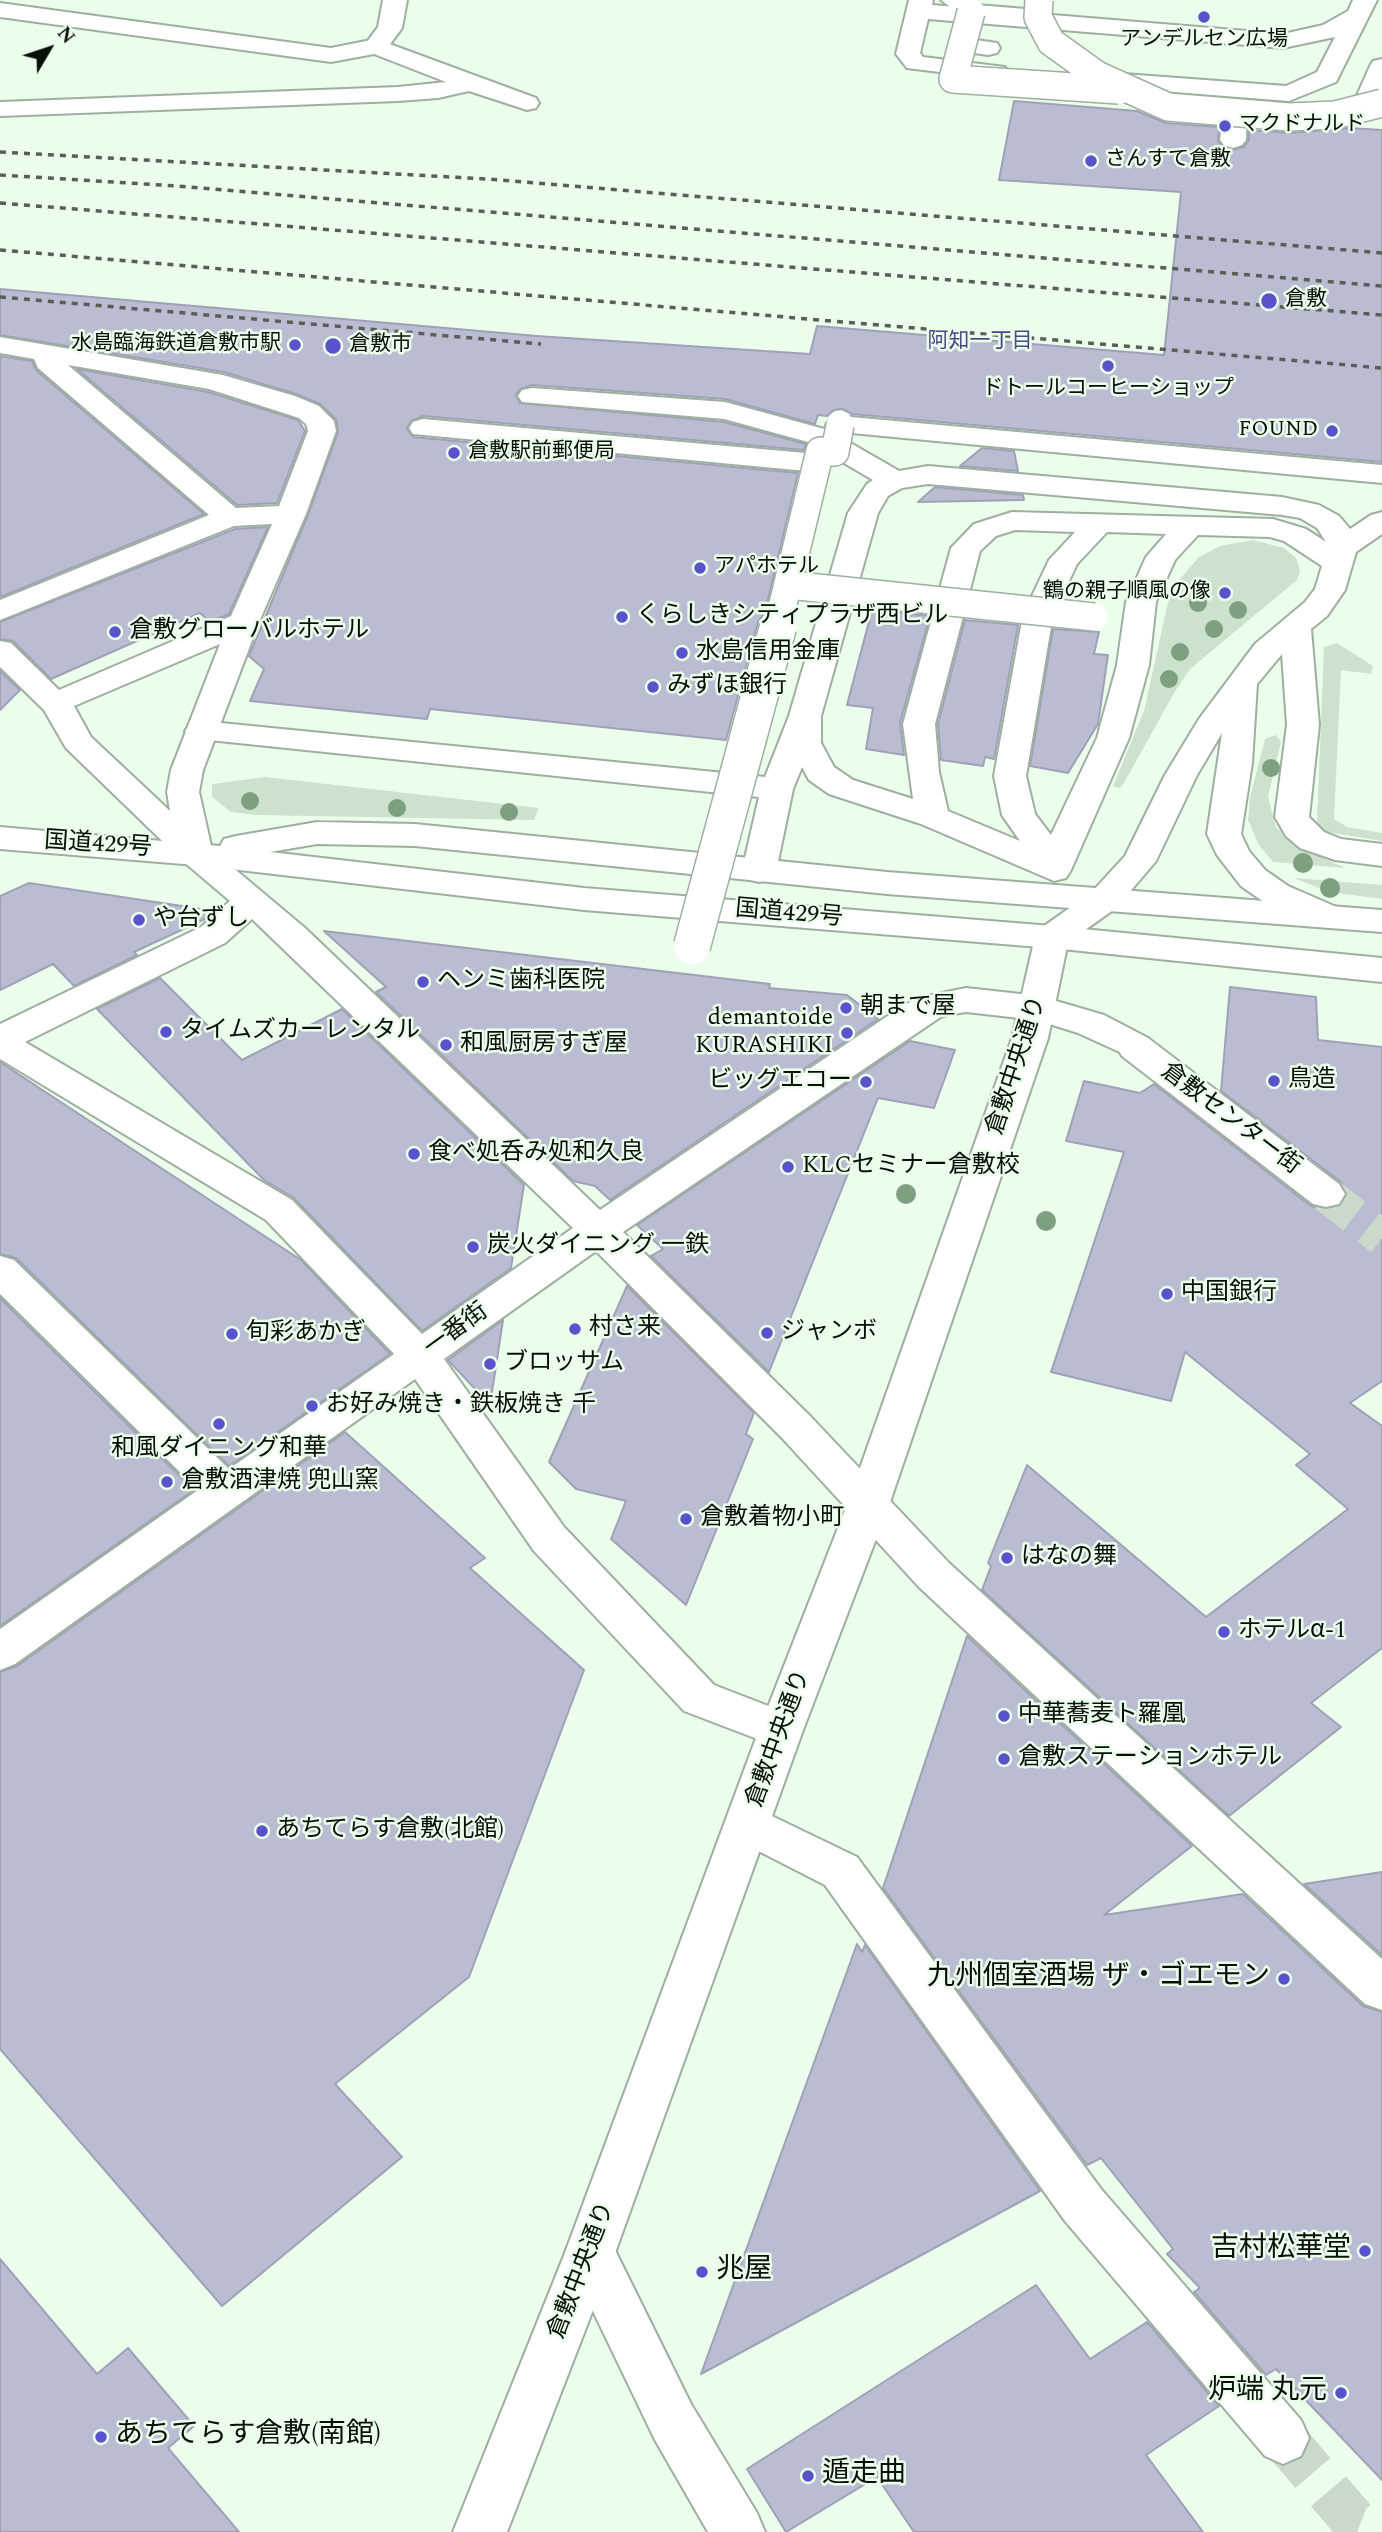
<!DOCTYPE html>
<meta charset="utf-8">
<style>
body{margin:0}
#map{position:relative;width:1382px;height:2532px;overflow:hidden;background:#ebfeec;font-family:Spectral,serif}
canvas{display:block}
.north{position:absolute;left:14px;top:14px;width:70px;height:70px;-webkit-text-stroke:5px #ebfeec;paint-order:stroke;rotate:51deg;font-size:19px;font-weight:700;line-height:28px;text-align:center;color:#080e08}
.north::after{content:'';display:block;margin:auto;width:24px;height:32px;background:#080e08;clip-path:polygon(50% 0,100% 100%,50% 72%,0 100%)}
</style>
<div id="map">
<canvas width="1382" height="2532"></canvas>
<div class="north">N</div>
</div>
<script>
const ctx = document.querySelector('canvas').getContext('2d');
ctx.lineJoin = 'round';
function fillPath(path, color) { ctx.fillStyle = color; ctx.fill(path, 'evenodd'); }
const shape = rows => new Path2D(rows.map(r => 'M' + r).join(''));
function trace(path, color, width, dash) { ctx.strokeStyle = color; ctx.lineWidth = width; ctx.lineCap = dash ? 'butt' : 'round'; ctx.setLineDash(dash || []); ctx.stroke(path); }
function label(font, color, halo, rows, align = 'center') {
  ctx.font = font + ' Spectral,"Noto Sans JP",serif'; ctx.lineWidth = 5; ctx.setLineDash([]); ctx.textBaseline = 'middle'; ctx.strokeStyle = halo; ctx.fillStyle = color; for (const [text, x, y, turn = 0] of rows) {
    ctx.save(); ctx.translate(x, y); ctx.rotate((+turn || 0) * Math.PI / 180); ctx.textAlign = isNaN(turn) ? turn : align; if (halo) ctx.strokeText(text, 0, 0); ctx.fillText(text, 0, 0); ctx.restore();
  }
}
fillPath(shape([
 [1253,540,1284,548,1296,558,1300,571,1297,580,1190,669,1174,693,1124,783,1120,788,1113,786,1144,711,1171,589,1199,557,1220,546],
 [1337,643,1373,666,1371,674,1341,670,1334,819,1347,827,1382,833,1382,841,1327,832,1317,823,1324,647],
 [1276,735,1281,742,1268,797,1276,827,1295,845,1345,868,1273,862,1259,845,1248,820,1250,798,1265,739],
 [265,777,539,808,534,820,256,815,231,812,212,797,212,784],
 [1294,878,1382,885,1382,899,1329,892]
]), '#cce2cd');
const building = shape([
 [1014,101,1137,111,1166,123,1219,127,1218,142,1232,150,1244,147,1249,140,1249,130,1290,133,1350,128,1382,130,1382,462,852,414,842,409,834,410,827,416,818,415,815,424,725,399,532,385,520,389,516,395,520,403,724,422,806,444,804,450,423,416,411,421,407,429,413,437,798,473,765,612,758,622,726,740,430,709,427,719,250,701,264,669,249,656,308,515,338,432,336,419,320,404,296,394,224,372,0,335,0,289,537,336,810,354,817,326,1164,355,1181,192,999,180,1014,101],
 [0,356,32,361,36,370,204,514,0,597,0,356],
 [77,369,208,392,298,420,305,431,277,503,237,505,77,369],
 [982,448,1014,451,1018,471,960,466,982,448],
 [935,487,1023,495,1024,500,918,502,935,487],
 [268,527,229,614,210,622,200,613,51,679,13,641,0,639,0,622,235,529,268,527],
 [872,610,930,616,900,723,904,755,866,749,873,708,847,705,872,610],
 [965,620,1018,625,994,759,985,757,983,766,941,760,938,724,965,620],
 [1053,629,1099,632,1094,654,1108,655,1098,724,1068,773,1030,766,1053,629],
 [0,671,20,690,0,710,0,671],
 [29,883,215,911,207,918,134,952,137,955,74,986,53,964,0,990,0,896,29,883],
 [324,931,770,984,769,988,847,995,878,1019,610,1200,595,1186,573,1181,376,992,386,987,324,931],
 [160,978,242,1060,342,1009,524,1185,511,1268,422,1331,294,1198,264,1180,97,1009,160,978],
 [1230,987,1316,997,1318,1040,1382,1047,1382,1381,1350,1403,1382,1426,1382,1648,1311,1703,1341,1727,1229,1816,982,1590,991,1566,988,1563,1027,1465,1206,1617,1348,1509,1296,1465,1310,1454,1185,1352,1171,1401,1051,1372,1124,1152,1066,1141,1084,1081,1140,1093,1154,1084,1311,1206,1325,1210,1340,1207,1347,1195,1341,1182,1221,1091,1230,987],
 [910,1041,955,1050,934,1108,878,1098,769,1372,651,1256,663,1249,637,1225,910,1041],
 [0,1062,301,1260,390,1354,229,1466,16,1258,0,1254,0,1062],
 [627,1286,754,1413,746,1434,753,1439,686,1605,611,1539,626,1501,576,1489,549,1462,627,1286],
 [0,1298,194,1490,0,1626,0,1298],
 [503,1320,490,1405,448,1360,503,1320],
 [345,1432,485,1558,470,1568,584,1670,469,1977,335,2084,402,2157,222,2306,0,2049,0,1672,17,1666,345,1432],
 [967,1636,1192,1846,1104,1915,1243,1894,1363,2006,1382,2012,1382,2480,1276,2369,1266,2375,1194,2292,1200,2288,1167,2254,1173,2249,1101,2158,1087,2165,883,1888,967,1636],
 [1382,1872,1382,1955,1304,1884,1382,1872],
 [857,1944,862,1952,865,1945,1040,2191,701,2374,857,1944],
 [0,2259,97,2374,128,2348,194,2426,168,2448,239,2532,0,2532,0,2259],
 [1036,2285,1090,2359,1147,2322,1219,2406,1146,2455,1203,2532,914,2532,877,2477,786,2532,747,2469,1036,2285]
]);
fillPath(building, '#babcd2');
trace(building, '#9fa1b6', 2);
trace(shape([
 [1326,1194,1382,1238]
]), '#c9daca', 36, [36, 18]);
trace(shape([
 [1283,2438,1353,2520,1382,2531]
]), '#c9daca', 46, [46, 24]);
const service = shape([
 [909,0,933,0,932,5,1283,34,1323,25,1348,11,1353,0,1377,0,1336,82,1289,101,1097,86,1088,84,1085,79,1088,74,1097,72,1286,86,1317,72,1335,37,1283,48,928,19,920,53,923,57,1005,67,1008,72,1005,77,996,79,907,68,896,54,909,0],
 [1382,59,1382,94,1378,102,1375,107,1366,109,1357,107,1354,102,1370,66,1373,61,1382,59],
 [532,388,725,402,828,430,899,471,928,466,1282,497,1319,505,1339,516,1350,529,1371,515,1382,512,1382,534,1356,552,1345,590,1327,616,1311,629,1319,725,1309,817,1324,832,1341,839,1382,844,1382,866,1335,860,1300,848,1286,836,1275,817,1287,725,1282,654,1257,684,1252,763,1241,834,1249,851,1265,870,1288,886,1341,909,1346,917,1341,925,1329,928,1317,925,1264,902,1241,886,1217,855,1207,834,1222,733,1197,775,1156,861,1116,908,1064,945,1052,948,1040,945,1035,937,1040,929,1092,892,1125,856,1165,775,1199,719,1255,644,1305,602,1315,589,1322,566,1284,541,1270,537,1198,535,1175,560,1156,602,1149,665,1129,738,1071,870,1066,878,1054,881,921,824,829,794,809,780,802,767,793,789,776,871,771,879,759,882,747,879,742,871,759,797,190,738,185,731,190,724,201,721,765,777,789,716,848,513,867,484,873,480,808,442,724,419,522,402,518,396,522,390,532,388],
 [928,484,1282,515,1300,518,1317,528,1326,542,1306,529,1273,519,1012,512,974,524,951,548,903,724,913,799,853,780,834,767,821,743,821,716,878,513,888,496,902,488,928,484],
 [1015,530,1075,532,1049,560,1023,615,994,776,1002,815,1020,841,948,811,939,772,935,724,980,551,996,536,1015,530],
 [1107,532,1166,534,1146,557,1126,602,1117,665,1097,738,1051,835,1035,814,1026,776,1053,615,1077,564,1107,532]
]);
const pedestrian = shape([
 [941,0,969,0,977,5,1038,10,1046,12,1050,17,1046,22,1038,24,971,19,963,17,941,0],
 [962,38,997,43,1000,48,997,53,988,55,953,50,950,45,953,40,962,38],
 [1235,106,1244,108,1247,113,1246,140,1242,145,1233,148,1224,145,1220,140,1223,113,1226,108,1235,106],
 [840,416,1382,465,1382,483,830,431,826,425,830,419,840,416],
 [423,419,817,454,827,457,832,463,827,469,817,472,413,434,409,428,413,422,423,419],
 [1135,1035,1148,1038,1339,1184,1345,1194,1339,1204,1326,1207,1313,1204,1122,1056,1117,1047,1122,1038,1135,1035]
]);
const minor = shape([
 [0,3,331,48,376,39,536,98,539,103,536,108,527,110,469,91,438,98,398,101,0,116,0,102,398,87,446,82,374,54,331,62,0,17,0,3],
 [0,337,223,375,295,396,319,406,334,421,336,431,306,514,259,622,203,770,199,792,212,850,305,928,600,1210,904,1005,922,997,966,988,1039,996,1104,1015,1148,1038,1153,1047,1148,1056,1135,1059,1078,1033,1037,1020,966,1012,942,1016,623,1232,811,1417,949,1563,1382,1959,1382,2010,1365,2004,919,1587,783,1439,596,1251,444,1359,564,1527,714,1685,797,1717,803,1730,797,1743,781,1748,684,1711,534,1551,415,1379,15,1664,0,1670,0,1629,198,1490,0,1294,0,1256,14,1260,229,1469,394,1354,266,1220,0,1059,0,1024,201,927,230,901,184,862,66,748,44,710,0,667,0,641,11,643,59,690,231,616,272,524,234,526,0,620,0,600,209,515,38,368,34,359,0,353,0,337],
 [68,365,209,389,299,418,306,424,308,431,279,506,236,508,68,365],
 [220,644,171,770,167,792,170,811,91,737,74,706,220,644],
 [252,919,573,1228,422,1334,292,1200,25,1042,225,943,252,919],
 [749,1805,857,1857,1101,2189,1301,2420,1309,2438,1301,2456,1283,2464,1265,2456,1065,2221,825,1885,733,1838,726,1824,733,1810,749,1805],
 [590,2229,608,2236,691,2404,757,2513,765,2532,708,2532,655,2440,565,2253,572,2236,590,2229]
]);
const tertiary = shape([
 [383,0,407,0,402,28,385,51,376,53,367,51,364,46,378,27,383,0],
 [1052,926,1064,929,1069,937,1048,1038,889,1505,803,1730,615,2253,507,2532,453,2532,565,2253,759,1730,847,1505,1012,1038,1035,937,1040,929,1052,926]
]);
const trunk = shape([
 [317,822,415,824,887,872,1382,910,1382,932,887,894,415,846,317,844,270,852,584,888,1052,926,1382,958,1382,982,1052,948,584,910,196,865,0,849,0,827,220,846,224,839,236,836,317,822]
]);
trace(service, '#9daf9e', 4);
trace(pedestrian, '#9daf9e', 4);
trace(minor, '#9daf9e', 4);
trace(tertiary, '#9daf9e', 4);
trace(trunk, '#9daf9e', 4);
fillPath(service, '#fff');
fillPath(pedestrian, '#fff');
fillPath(minor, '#fff');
fillPath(tertiary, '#fff');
fillPath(trunk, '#fff');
trace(shape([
 [0,152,487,179,1382,253],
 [0,175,176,186,1382,286],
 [0,203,1382,315],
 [0,250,1382,368],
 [0,297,541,344]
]), '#566056', 3.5, [6, 6]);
const pedestrianBridgeFar1 = shape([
 [1039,0,1038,17,1051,42,1097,75,1168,107,1289,117,1335,115,1382,103],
 [971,12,953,79,1119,90],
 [789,585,1094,617],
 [777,629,820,451,835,452,840,425]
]);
const pedestrianBridge = shape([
 [692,946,778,627]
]);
trace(pedestrianBridgeFar1, '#9daf9e', 30, []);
trace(pedestrianBridge, '#9daf9e', 39, []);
trace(pedestrianBridgeFar1, '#fff', 27);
trace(pedestrianBridge, '#fff', 36);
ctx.fillStyle = '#7ea081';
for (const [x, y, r] of [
 [1198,603,9],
 [1238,610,9],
 [1214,629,9],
 [1180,652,9],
 [1169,679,9],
 [1271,768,9],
 [250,801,9],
 [397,808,9],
 [509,812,9],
 [1303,863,10],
 [1330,888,10],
 [906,1194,10],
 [1046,1221,10]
]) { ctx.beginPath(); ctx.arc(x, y, r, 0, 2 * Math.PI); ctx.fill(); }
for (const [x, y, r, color] of [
 [1204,17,7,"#5953cb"],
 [1225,126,7,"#5953cb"],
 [1091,161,7,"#5953cb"],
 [1269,301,9,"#5953cb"],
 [295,345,7,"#5953cb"],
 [333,346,9,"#5953cb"],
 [1108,366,7,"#5953cb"],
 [1332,431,7,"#5953cb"],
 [454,453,7,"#5953cb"],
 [700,568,7,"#5953cb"],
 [1225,593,7,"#5953cb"],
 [622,617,7,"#5953cb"],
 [115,632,7,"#5953cb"],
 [682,653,7,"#5953cb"],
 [653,687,7,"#5953cb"],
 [139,920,7,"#5953cb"],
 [423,982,7,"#5953cb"],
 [846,1008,7,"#5953cb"],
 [166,1032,7,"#5953cb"],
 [847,1033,7,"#5953cb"],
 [446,1045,7,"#5953cb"],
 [1274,1081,7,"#5953cb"],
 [866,1082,7,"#5953cb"],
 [414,1154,7,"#5953cb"],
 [788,1167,7,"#5953cb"],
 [473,1247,7,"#5953cb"],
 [1167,1294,7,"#5953cb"],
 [575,1329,7,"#5953cb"],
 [767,1333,7,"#5953cb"],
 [232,1334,7,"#5953cb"],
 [490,1364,7,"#5953cb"],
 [312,1406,7,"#5953cb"],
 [219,1424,7,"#5953cb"],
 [167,1482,7,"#5953cb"],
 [686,1519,7,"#5953cb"],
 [1007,1558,7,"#5953cb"],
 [1224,1632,7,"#5953cb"],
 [1004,1716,7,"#5953cb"],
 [1004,1759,7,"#5953cb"],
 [262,1831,7,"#5953cb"],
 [1284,1979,7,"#5953cb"],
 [1365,2251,7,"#5953cb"],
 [702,2272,7,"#5953cb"],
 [1341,2393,7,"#5953cb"],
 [101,2437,7,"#5953cb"],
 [808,2476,7,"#5953cb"]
]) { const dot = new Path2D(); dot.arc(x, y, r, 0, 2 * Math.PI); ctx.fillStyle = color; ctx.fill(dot); trace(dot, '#ebfeec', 2.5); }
label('21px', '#080e08', '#ebfeec', [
 ["アンデルセン広場",1204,41,"center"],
 ["マクドナルド",1239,126],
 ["さんすて倉敷",1105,161],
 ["倉敷",1285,301],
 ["水島臨海鉄道倉敷市駅",281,345,"right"],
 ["倉敷市",349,346],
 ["ドトールコーヒーショップ",1108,390,"center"],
 ["FOUND",1318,431,"right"],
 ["倉敷駅前郵便局",468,453],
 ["アパホテル",714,568],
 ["鶴の親子順風の像",1211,593,"right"]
], 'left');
label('21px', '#484987', '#ebfeec', [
 ["阿知一丁目",980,343]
]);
label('24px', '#080e08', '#ebfeec', [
 ["くらしきシティプラザ西ビル",636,617],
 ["倉敷グローバルホテル",129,632],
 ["水島信用金庫",696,653],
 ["みずほ銀行",667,687],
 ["や台ずし",153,920],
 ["ヘンミ歯科医院",437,982],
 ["朝まで屋",860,1008],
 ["demantoide",833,1019,"right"],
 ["KURASHIKI",833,1047,"right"],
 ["タイムズカーレンタル",180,1032],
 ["和風厨房すぎ屋",460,1045],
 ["鳥造",1288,1081],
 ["ビッグエコー",852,1082,"right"],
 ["食べ処呑み処和久良",428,1154],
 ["KLCセミナー倉敷校",802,1167],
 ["炭火ダイニング 一鉄",487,1247],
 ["中国銀行",1181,1294],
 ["村さ来",589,1329],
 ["ジャンボ",781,1333],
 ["旬彩あかぎ",246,1334],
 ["ブロッサム",504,1364],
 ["お好み焼き・鉄板焼き 千",326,1406],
 ["和風ダイニング和華",219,1450,"center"],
 ["倉敷酒津焼 兜山窯",181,1482],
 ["倉敷着物小町",700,1519],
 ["はなの舞",1021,1558],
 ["ホテルα-1",1238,1632],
 ["中華蕎麦ト羅凰",1018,1716],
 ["倉敷ステーションホテル",1018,1759],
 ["あちてらす倉敷(北館)",276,1831]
], 'left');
label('24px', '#080e08', '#ebfeec', [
 ["国道429号",98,846,4],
 ["国道429号",789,915,5],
 ["倉敷中央通り",1018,1066,-72],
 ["倉敷センター街",1230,1120,37],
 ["一番街",457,1331,-36],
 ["倉敷中央通り",780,1739,-70],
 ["倉敷中央通り",583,2271,-69]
]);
label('28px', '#080e08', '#ebfeec', [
 ["九州個室酒場 ザ・ゴエモン",1270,1979],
 ["吉村松華堂",1351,2251],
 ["兆屋",716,2272,"left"],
 ["炉端 丸元",1327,2393],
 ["あちてらす倉敷(南館)",115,2437,"left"],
 ["遁走曲",822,2476,"left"]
], 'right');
</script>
